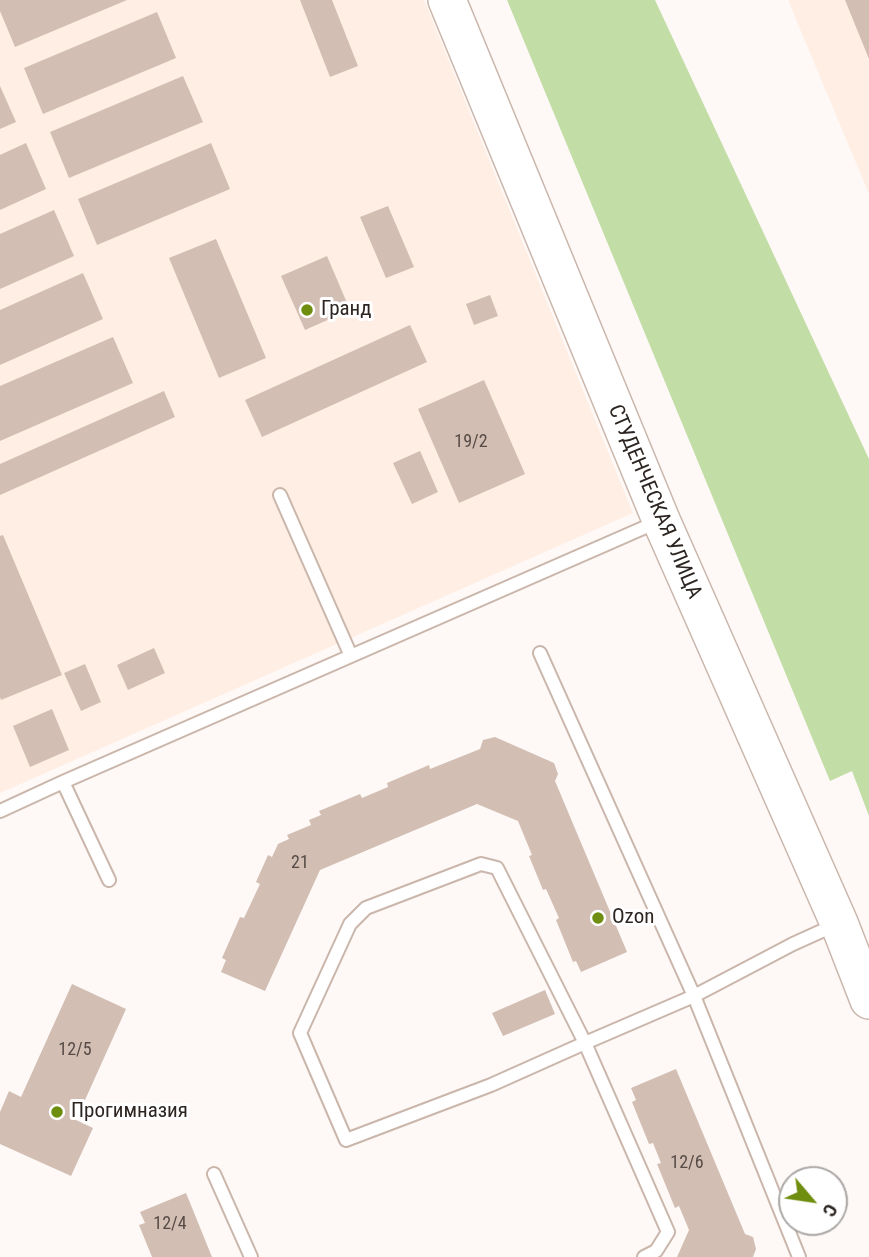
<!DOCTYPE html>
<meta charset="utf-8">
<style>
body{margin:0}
#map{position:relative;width:869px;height:1257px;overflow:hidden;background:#fef9f7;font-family:"Roboto Condensed",sans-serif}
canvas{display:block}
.north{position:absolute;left:778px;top:1166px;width:70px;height:70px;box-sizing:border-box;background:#fff;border:2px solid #aba8a6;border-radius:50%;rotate:119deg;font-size:19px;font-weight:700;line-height:28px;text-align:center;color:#2c2521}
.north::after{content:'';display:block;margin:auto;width:24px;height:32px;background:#6f8d0e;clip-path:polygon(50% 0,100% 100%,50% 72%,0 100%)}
</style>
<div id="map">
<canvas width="869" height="1257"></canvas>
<div class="north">С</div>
</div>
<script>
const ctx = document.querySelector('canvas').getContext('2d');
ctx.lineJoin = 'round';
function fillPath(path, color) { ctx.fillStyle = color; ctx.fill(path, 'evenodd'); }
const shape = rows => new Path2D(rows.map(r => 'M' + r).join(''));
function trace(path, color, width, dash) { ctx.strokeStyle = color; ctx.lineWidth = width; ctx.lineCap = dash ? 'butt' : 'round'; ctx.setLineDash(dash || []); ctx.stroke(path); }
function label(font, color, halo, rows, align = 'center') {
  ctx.font = font + ' "Roboto Condensed",sans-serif'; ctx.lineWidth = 6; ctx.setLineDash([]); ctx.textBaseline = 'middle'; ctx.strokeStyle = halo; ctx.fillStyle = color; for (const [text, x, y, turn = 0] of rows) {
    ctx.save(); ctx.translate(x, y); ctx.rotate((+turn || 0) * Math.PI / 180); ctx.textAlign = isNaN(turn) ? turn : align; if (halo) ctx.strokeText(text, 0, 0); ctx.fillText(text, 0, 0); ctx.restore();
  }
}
fillPath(shape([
 [0,0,424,0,633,513,0,793],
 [788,0,869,0,869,194]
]), '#ffeee4');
fillPath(shape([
 [507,0,655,0,869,459,869,816,852,771,830,781]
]), '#c2dda6');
fillPath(shape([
 [0,0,127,0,15,47,0,11],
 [300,0,332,0,358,66,330,77],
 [845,0,869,0,869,59],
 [157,12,176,58,43,114,24,68],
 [183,76,203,122,69,178,50,132],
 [0,86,16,122,0,129],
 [26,143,46,189,0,210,0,155],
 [211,143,230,189,97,245,78,199],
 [388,206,414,267,386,278,360,217],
 [54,210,74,256,0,289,0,234],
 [216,239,266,358,219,378,169,258],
 [327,256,350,310,305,330,281,276],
 [83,273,103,319,0,365,0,310],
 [490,295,498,316,474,325,466,304],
 [410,325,427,362,262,437,245,400],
 [113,337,133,383,0,441,0,386],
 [484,380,525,474,459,503,418,409],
 [164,391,175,417,0,495,0,464],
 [420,451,438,492,412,504,393,463],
 [3,535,62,675,1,700,0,697,0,536],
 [154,648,165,673,128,690,117,665],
 [85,664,101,702,81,711,64,673],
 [52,709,69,750,30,767,13,726],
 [495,737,554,763,558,774,555,781,627,952,581,972,576,961,573,962,556,920,559,918,546,889,543,890,529,856,532,855,518,821,477,804,320,870,265,991,221,972,226,960,222,958,240,917,244,918,260,884,256,882,268,855,272,857,278,844,289,839,287,835,311,825,309,820,321,815,319,811,360,794,362,798,388,787,387,783,429,765,430,769,480,749,483,740],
 [72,984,126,1009,76,1120,93,1128,71,1176,0,1144,0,1112,9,1091,21,1097],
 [545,990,555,1014,503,1036,492,1013],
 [676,1069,745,1234,753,1237,756,1249,753,1257,677,1257,689,1230,679,1206,675,1208,657,1164,661,1163,653,1143,649,1144,632,1102,636,1100,631,1088],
 [186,1193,212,1257,152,1257,139,1225,145,1223,140,1212]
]), '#d2beb3');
const service = shape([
 [280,495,351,656],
 [540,653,694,996,799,1257],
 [63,782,109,880],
 [0,811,63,782,657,522],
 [214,1174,251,1257],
 [644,1257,656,1251,668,1232,585,1043,497,868,481,864,366,908,350,924,300,1033,346,1140,491,1085,585,1043,694,996,793,944,835,925]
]);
const secondary = shape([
 [447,0,661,520,839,923,869,1000]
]);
trace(service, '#cab6ab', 16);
trace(secondary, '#cab6ab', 40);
trace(service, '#fff', 12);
trace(secondary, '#fff', 37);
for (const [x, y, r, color] of [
 [307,310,7,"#6f8d0e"],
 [598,918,7,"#6f8d0e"],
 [57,1112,7,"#6f8d0e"]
]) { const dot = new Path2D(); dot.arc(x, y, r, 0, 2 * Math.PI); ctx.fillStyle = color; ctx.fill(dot); trace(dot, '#fff', 2.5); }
label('18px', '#564b46', null, [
 ["19/2",471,442],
 ["21",300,863],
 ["12/5",75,1050],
 ["12/6",687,1163],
 ["12/4",170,1224]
]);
label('21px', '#2c2521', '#fff', [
 ["Гранд",321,310],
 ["Ozon",612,918],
 ["Прогимназия",71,1112]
], 'left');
label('21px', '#2c2521', '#fff', [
 ["СТУДЕНЧЕСКАЯ УЛИЦА",654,502,67]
]);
</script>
